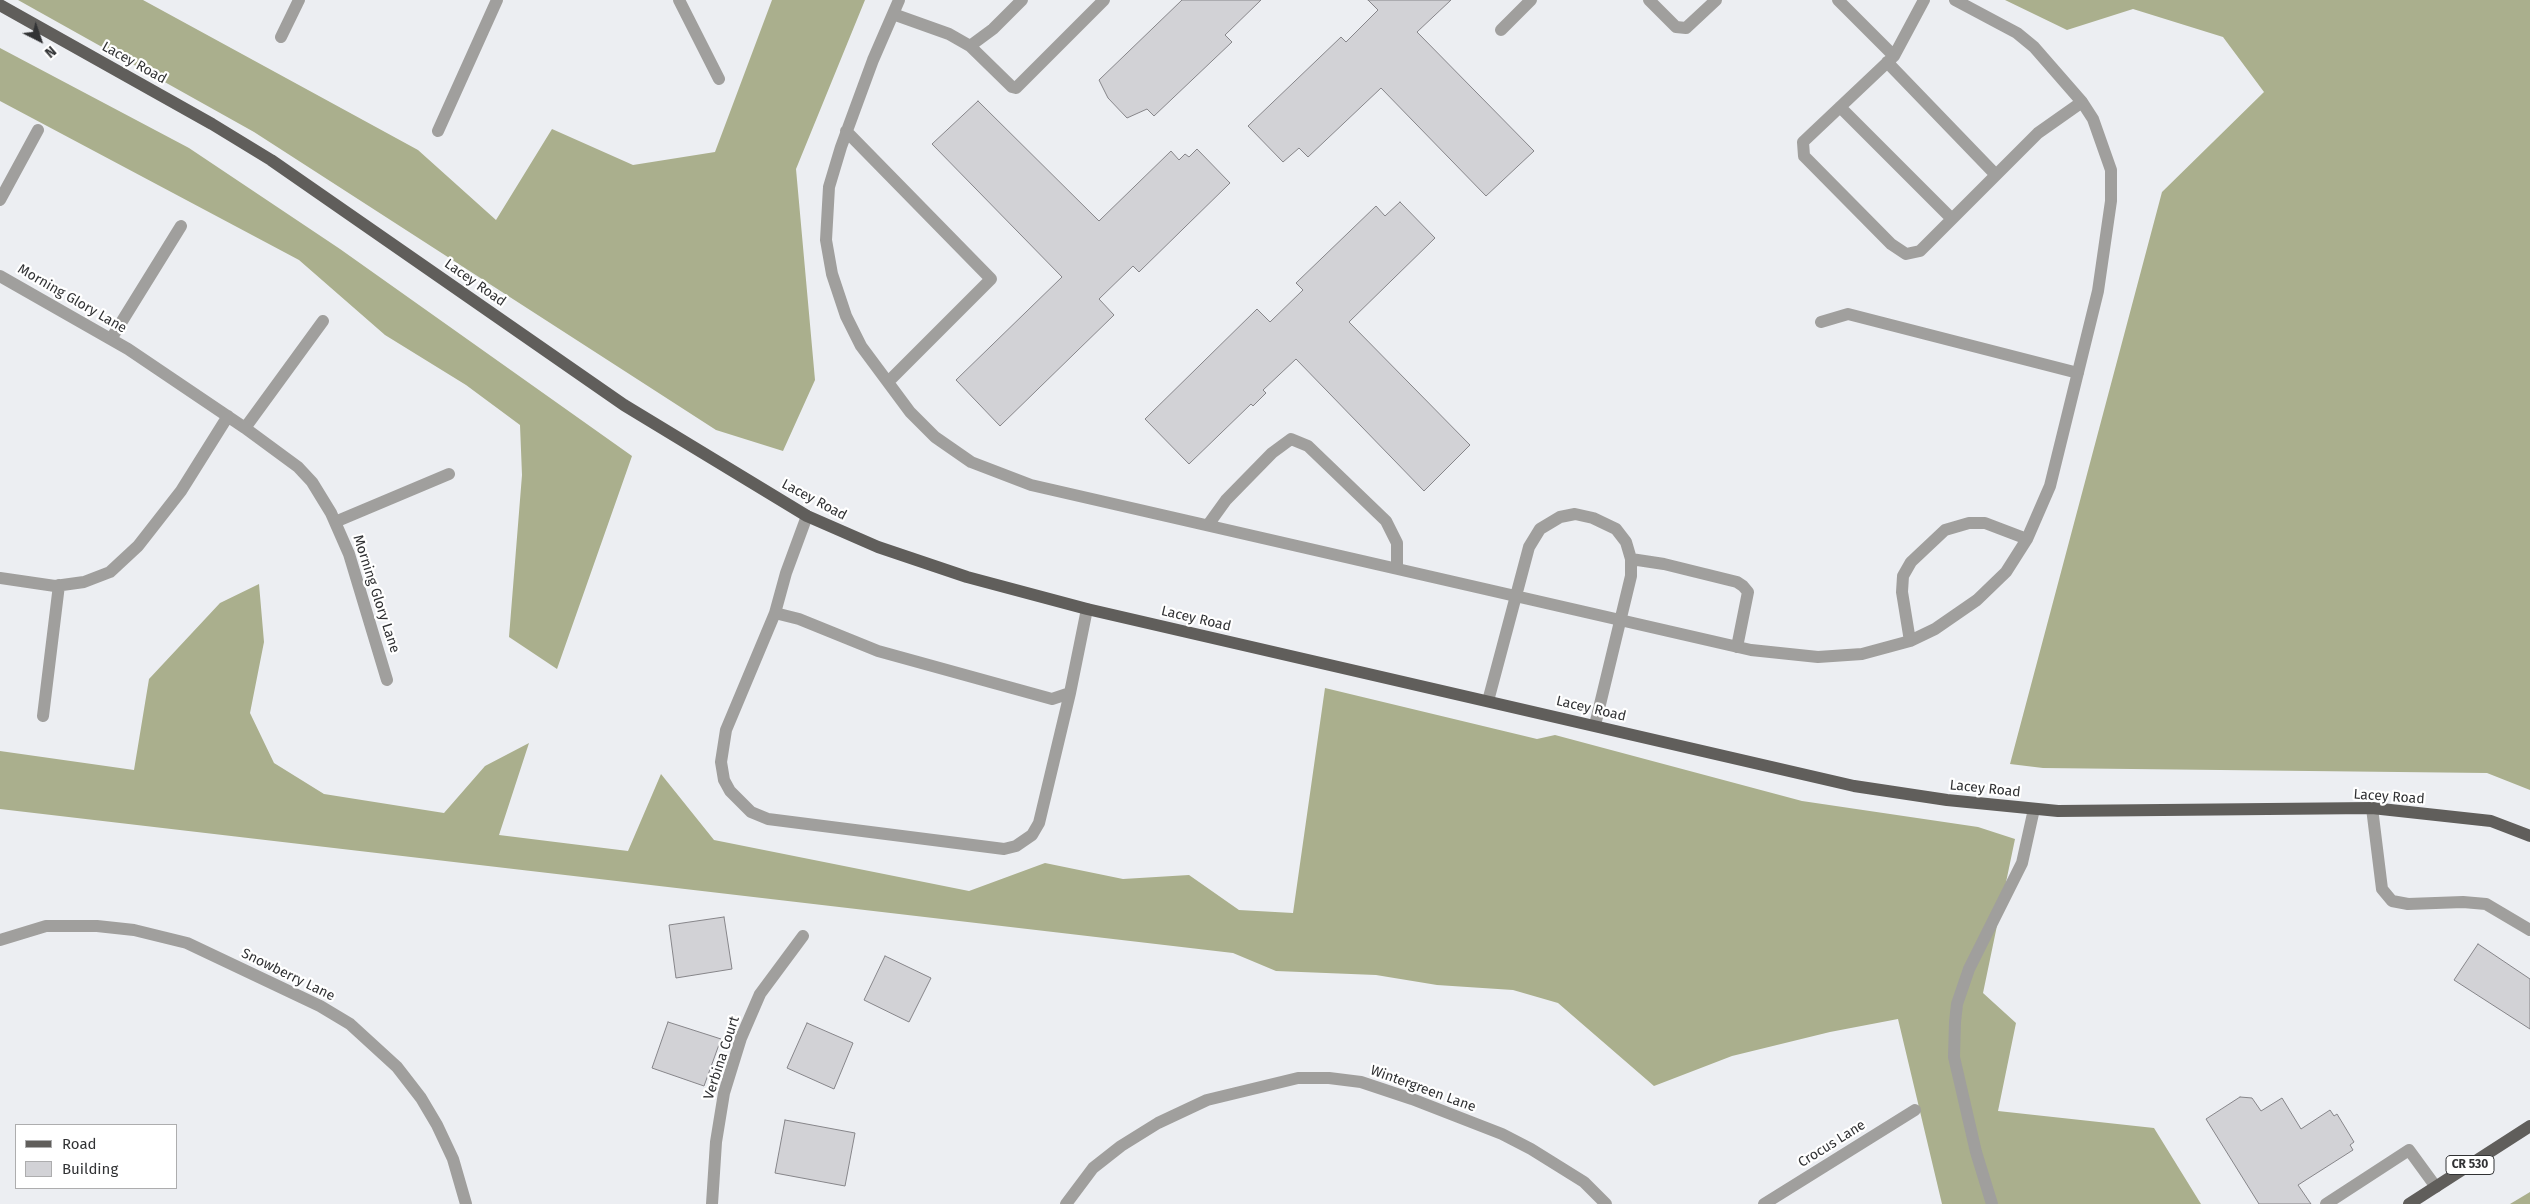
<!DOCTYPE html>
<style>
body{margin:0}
#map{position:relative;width:2530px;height:1204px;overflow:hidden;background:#eceef2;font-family:"Fira Sans",sans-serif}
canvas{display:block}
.legend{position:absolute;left:15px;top:1124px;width:162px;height:65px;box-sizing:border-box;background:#fff;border:1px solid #adadae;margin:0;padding:6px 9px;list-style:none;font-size:15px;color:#313234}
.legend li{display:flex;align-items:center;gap:10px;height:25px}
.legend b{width:25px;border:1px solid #adadae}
.north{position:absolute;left:15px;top:15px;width:50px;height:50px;-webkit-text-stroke:4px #fff;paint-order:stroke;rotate:139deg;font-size:14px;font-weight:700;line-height:20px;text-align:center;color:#313234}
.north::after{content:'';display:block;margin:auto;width:18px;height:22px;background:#313234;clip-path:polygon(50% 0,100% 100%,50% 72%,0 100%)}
</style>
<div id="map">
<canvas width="2530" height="1204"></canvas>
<ul class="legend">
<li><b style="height:6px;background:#605e5b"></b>Road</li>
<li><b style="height:14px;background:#d2d2d6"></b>Building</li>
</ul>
<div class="north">N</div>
</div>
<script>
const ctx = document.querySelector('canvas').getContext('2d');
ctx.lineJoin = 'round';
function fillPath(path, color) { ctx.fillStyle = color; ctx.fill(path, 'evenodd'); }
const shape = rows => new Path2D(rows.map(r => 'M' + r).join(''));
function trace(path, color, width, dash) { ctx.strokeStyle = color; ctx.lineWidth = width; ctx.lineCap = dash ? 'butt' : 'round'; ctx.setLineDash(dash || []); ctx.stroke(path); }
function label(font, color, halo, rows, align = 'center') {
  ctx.font = font + ' "Fira Sans",sans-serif'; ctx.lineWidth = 4.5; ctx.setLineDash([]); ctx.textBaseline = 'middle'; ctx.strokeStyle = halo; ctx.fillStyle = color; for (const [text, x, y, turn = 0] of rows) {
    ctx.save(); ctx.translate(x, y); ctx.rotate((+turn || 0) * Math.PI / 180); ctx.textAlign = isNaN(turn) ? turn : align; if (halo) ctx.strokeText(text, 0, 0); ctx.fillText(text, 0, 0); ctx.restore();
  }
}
fillPath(shape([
 [18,0,143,0,418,150,496,220,552,129,633,165,715,152,772,0,865,0,796,169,815,380,783,451,716,430,254,132],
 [2005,0,2530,0,2530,790,2487,773,2043,768,2010,764,2162,192,2264,92,2223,37,2133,9,2067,30],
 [0,48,189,148,340,249,632,456,557,669,509,637,522,475,520,425,466,385,385,335,299,260,0,101],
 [259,584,264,642,250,713,274,763,324,794,444,813,485,766,529,743,499,835,628,851,661,774,714,840,969,891,1045,863,1123,879,1189,875,1239,910,1293,913,1325,688,1537,739,1555,735,1802,801,1978,827,2015,839,1983,993,2016,1023,1998,1111,2154,1128,2201,1204,1942,1204,1898,1019,1830,1032,1732,1056,1654,1086,1558,1003,1513,990,1437,985,1376,975,1276,971,1233,953,0,809,0,751,134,770,149,679,220,603],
 [2530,1192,2530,1204,2510,1204]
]), '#aaaf8d');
const building = shape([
 [1182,0,1261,0,1225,35,1232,42,1154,116,1147,109,1127,118,1108,98,1099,80,1182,0],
 [1368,0,1451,0,1417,32,1534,151,1486,196,1381,88,1308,157,1299,148,1283,162,1248,126,1341,37,1346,42,1378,10,1368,0],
 [978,101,1099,221,1171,151,1179,160,1185,154,1189,157,1197,149,1230,183,1139,272,1133,266,1099,299,1114,315,1000,426,956,380,1062,277,932,144,978,101],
 [1400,202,1435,238,1349,322,1470,445,1424,491,1296,359,1263,390,1266,393,1253,406,1251,404,1189,464,1145,419,1257,309,1270,322,1303,290,1296,283,1376,206,1385,216,1400,202],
 [724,917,732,969,676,978,669,925,724,917],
 [2478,944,2530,979,2530,1029,2454,980,2478,944],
 [885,956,931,978,909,1022,864,1000,885,956],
 [668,1022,721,1039,704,1086,652,1068,668,1022],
 [807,1023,853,1043,834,1089,787,1068,807,1023],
 [2240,1097,2252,1098,2261,1111,2282,1098,2301,1129,2330,1110,2334,1116,2337,1114,2354,1142,2350,1145,2353,1150,2298,1185,2311,1204,2259,1204,2206,1119,2240,1097],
 [785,1120,855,1133,845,1186,775,1173,785,1120]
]);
fillPath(building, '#d2d2d6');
trace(building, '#868589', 1);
trace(shape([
 [679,0,719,79],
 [899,0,873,60,841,147,829,187,826,240,832,274,846,316,861,346,910,412,935,437,971,462,1031,485,1751,650,1818,657,1862,654,1910,641,1935,629,1977,600,2006,572,2027,539,2050,486,2098,291,2111,201,2111,170,2093,119,2082,102,2034,47,2017,33,1955,0],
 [1649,0,1676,27,1686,28,1716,0],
 [1838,0,1894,56],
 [1924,0,1894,56,1803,142,1804,156,1891,244,1906,254,1920,251,2038,133,2082,102],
 [893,14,949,34,970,46,993,29,1022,0],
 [1501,30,1531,0],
 [281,37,299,0],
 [970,46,1012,87,1016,88,1104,0],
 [1887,62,1996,175],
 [1840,107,1952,219],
 [438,131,497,0],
 [846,131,991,279,888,382],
 [0,200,38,130],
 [0,276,128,349,245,428,298,467,312,482,331,513,349,554,387,680],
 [1821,322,1848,314,2078,373],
 [111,339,181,226],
 [245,428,323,321],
 [807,516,786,573,775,613,799,619,878,651,1052,699,1070,693,1087,609],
 [335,522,449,474],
 [1208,525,1226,500,1272,453,1291,439,1308,446,1386,521,1397,543,1397,568],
 [1631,559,1664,564,1737,582,1743,586,1748,592,1737,647],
 [0,578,55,586,84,582,110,572,138,546,181,491,228,416],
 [775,613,726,730,721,762,724,780,730,791,751,812,768,819,1004,849,1016,846,1032,835,1039,823,1070,693],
 [1910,641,1902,592,1903,576,1911,562,1945,530,1969,523,1985,523,2027,539],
 [1488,701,1529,547,1540,529,1560,517,1575,514,1593,518,1616,529,1626,542,1631,559,1631,576,1595,725],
 [43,716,59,585],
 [2372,808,2382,889,2392,901,2408,904,2463,902,2486,904,2530,930],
 [0,940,46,926,97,926,134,930,187,943,320,1006,350,1024,397,1067,421,1098,437,1125,453,1159,466,1204],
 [712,1204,716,1142,724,1093,741,1038,760,994,803,936],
 [1066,1204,1093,1168,1121,1146,1158,1123,1207,1100,1298,1078,1329,1078,1361,1082,1412,1099,1502,1134,1531,1149,1584,1182,1606,1204],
 [1764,1204,1915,1110],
 [1992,1204,1976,1152,1954,1057,1955,1022,1957,1004,1969,969,2022,863,2034,809],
 [2326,1204,2409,1150,2436,1187]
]), '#a09f9d', 12);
trace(shape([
 [0,5,212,124,271,160,624,405,807,516,878,547,967,577,1087,609,1854,786,1947,800,2058,811,2372,808,2491,821,2530,836],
 [2409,1204,2530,1126]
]), '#605e5b', 12);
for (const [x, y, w] of [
 [2470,1165,48]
]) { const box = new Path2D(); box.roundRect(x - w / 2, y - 9.5, w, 19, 4); ctx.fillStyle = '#fff'; ctx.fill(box); trace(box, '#313234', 1); }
label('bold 12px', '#313234', null, [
 ["CR 530",2470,1165]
]);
label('14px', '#313234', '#fff', [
 ["Lacey Road",134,63,29],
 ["Lacey Road",475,283,35],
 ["Morning Glory Lane",72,299,30],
 ["Lacey Road",814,500,28],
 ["Morning Glory Lane",376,594,72],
 ["Lacey Road",1196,619,13],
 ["Lacey Road",1591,709,13],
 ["Lacey Road",1985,789,6],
 ["Lacey Road",2389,797,4],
 ["Snowberry Lane",288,975,26],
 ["Verbina Court",722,1058,-72],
 ["Wintergreen Lane",1423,1089,20],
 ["Crocus Lane",1832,1144,-32]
]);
</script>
